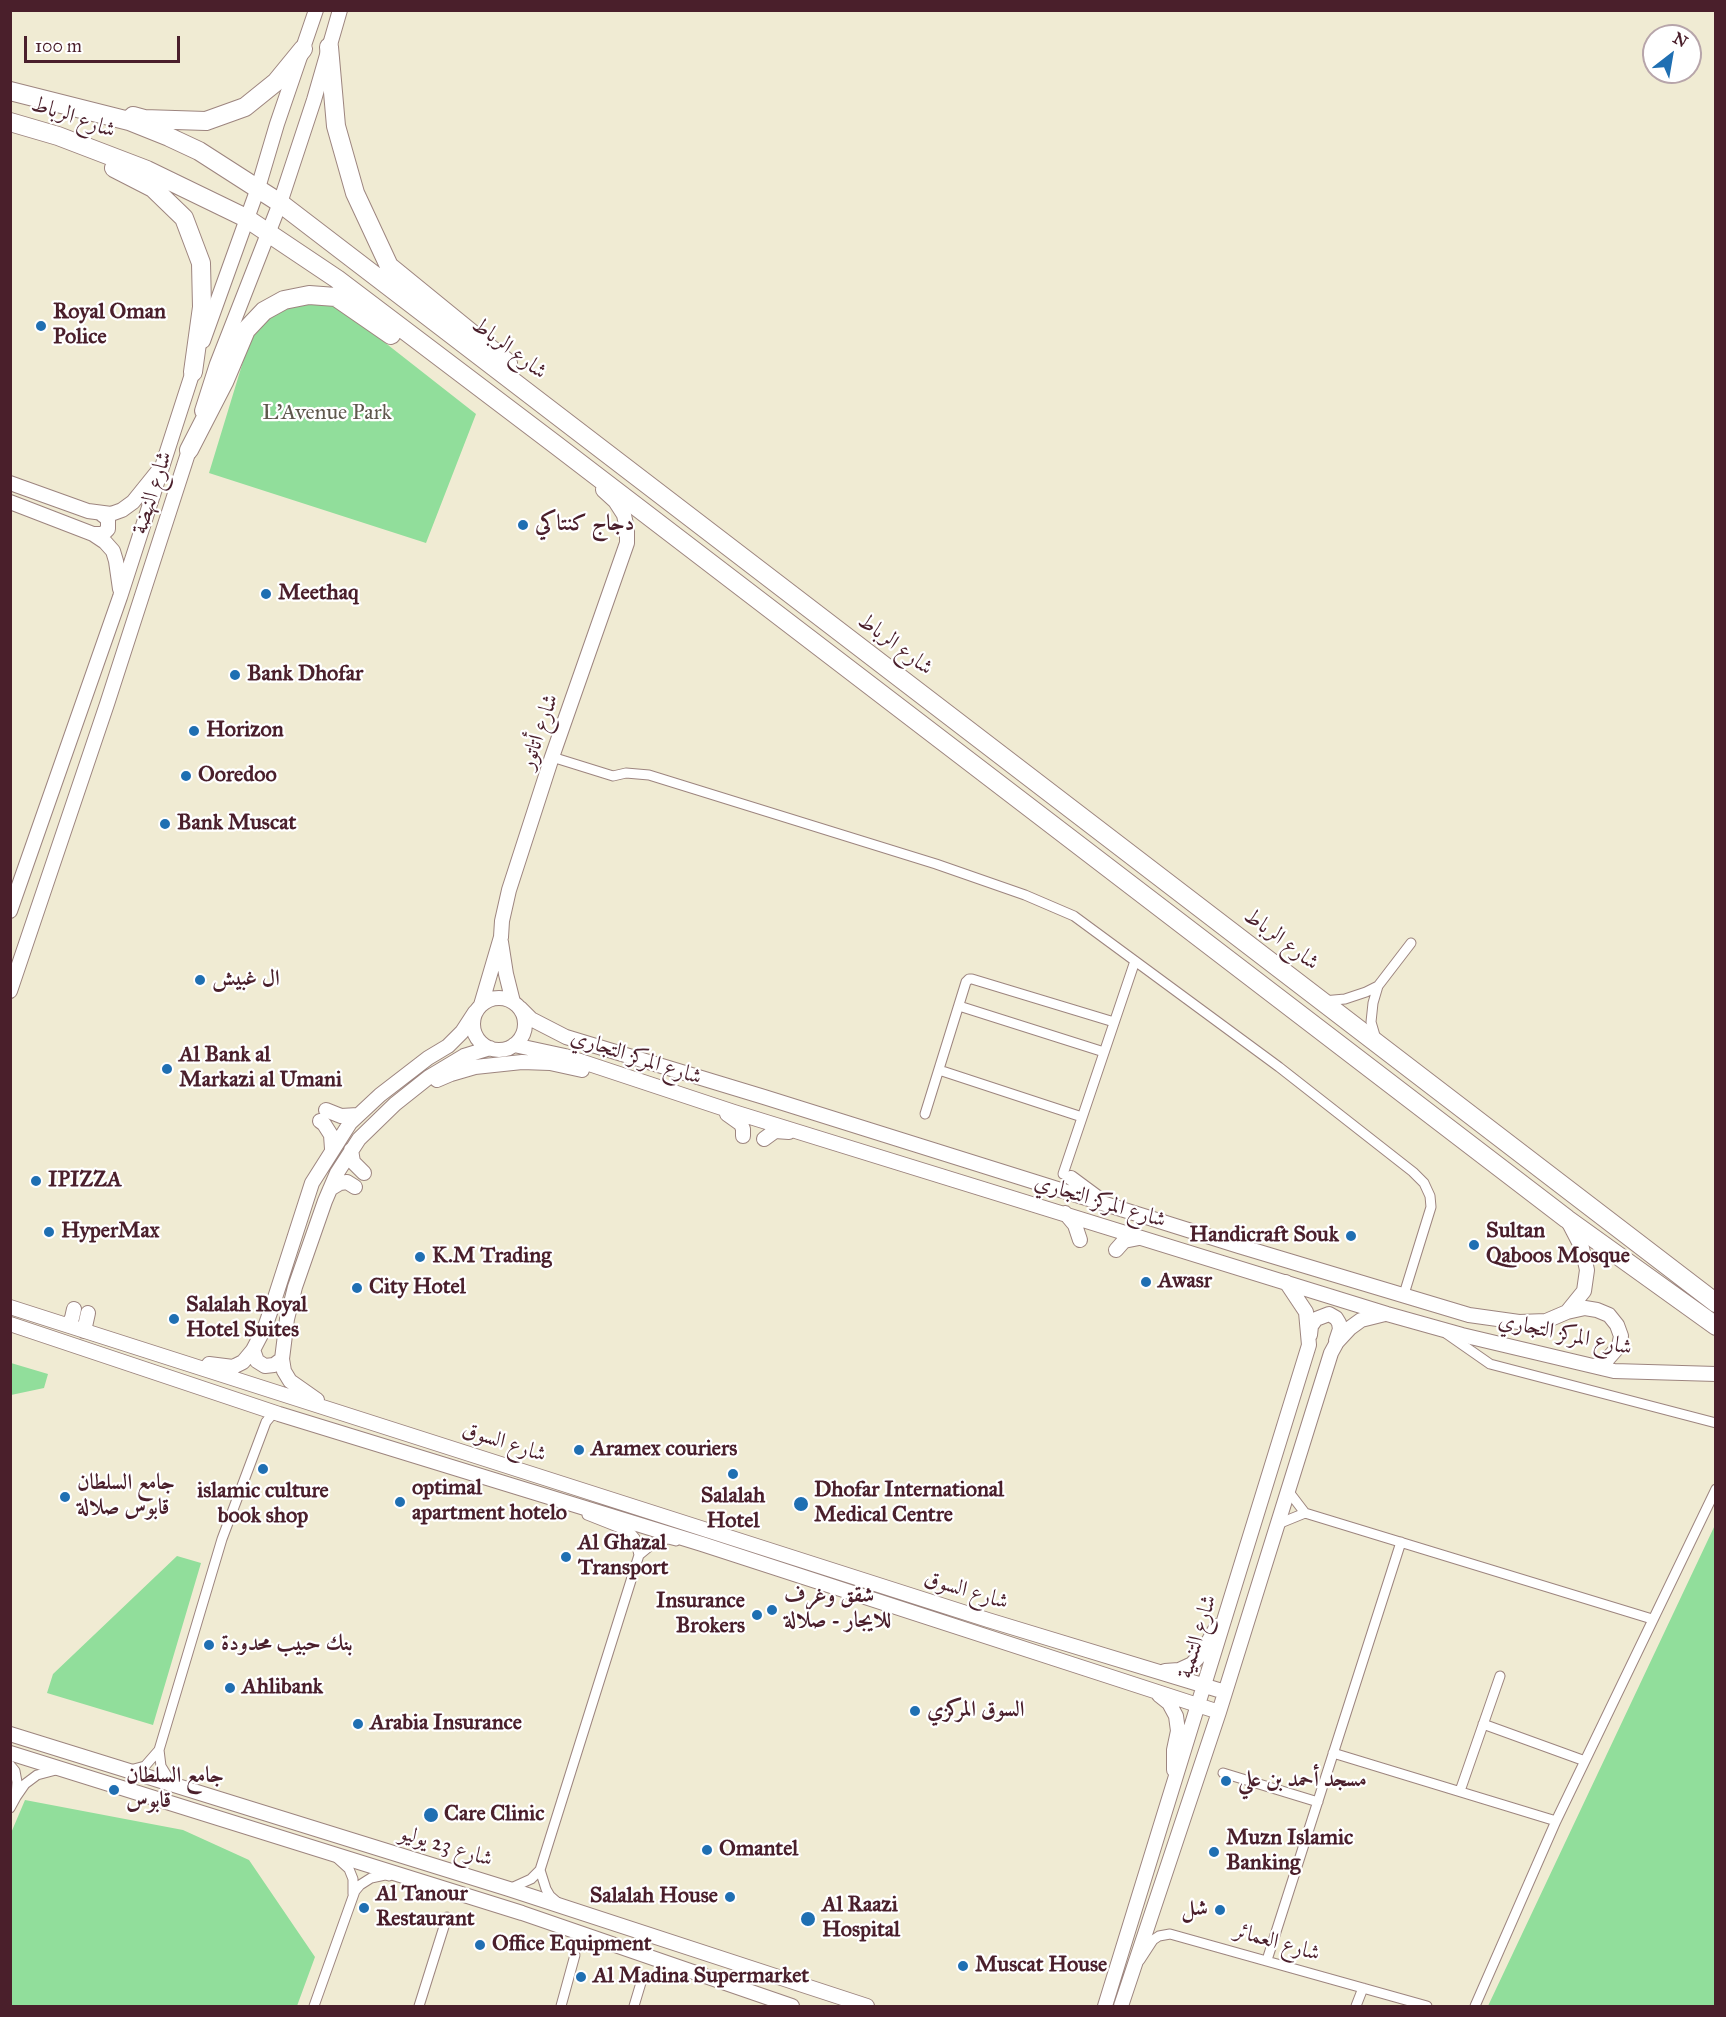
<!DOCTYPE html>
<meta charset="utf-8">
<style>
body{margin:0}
#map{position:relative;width:1726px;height:2017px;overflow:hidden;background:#f0ebd3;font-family:"IM FELL Great Primer",serif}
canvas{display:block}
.frame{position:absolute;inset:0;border:12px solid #4a1f2b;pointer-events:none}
.north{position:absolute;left:1642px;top:24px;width:60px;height:60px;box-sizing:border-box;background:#fff;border:2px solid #b7a5aa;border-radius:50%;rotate:31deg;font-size:16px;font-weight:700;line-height:24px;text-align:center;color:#4a1f2b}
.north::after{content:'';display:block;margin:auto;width:21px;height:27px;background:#1f6fb2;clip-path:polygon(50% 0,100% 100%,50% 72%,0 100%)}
.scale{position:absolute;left:24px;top:36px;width:156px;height:27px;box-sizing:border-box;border:3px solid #4a1f2b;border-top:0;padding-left:8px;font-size:18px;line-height:21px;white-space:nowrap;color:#4a1f2b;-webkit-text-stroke:4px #fff;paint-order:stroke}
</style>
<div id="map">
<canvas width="1726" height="2017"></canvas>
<div class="frame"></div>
<div class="north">N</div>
<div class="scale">100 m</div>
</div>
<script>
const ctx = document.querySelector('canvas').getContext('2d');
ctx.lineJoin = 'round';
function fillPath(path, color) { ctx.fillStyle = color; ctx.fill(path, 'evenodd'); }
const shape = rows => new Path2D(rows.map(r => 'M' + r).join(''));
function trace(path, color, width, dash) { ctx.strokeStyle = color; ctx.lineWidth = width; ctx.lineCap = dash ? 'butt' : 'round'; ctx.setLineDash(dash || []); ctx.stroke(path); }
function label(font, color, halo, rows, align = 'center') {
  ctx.font = font + ' "IM FELL Great Primer",Amiri,serif'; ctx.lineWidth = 4.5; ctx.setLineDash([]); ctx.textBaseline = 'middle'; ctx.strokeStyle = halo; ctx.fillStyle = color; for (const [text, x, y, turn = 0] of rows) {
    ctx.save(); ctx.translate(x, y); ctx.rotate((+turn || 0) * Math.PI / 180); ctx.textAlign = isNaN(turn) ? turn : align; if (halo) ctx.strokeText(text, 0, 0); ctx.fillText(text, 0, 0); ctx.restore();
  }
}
fillPath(shape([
 [295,297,337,305,476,414,426,543,209,473,256,319],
 [11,1363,48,1374,44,1388,11,1395],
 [1715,1525,1715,2006,1488,2006],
 [177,1556,201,1563,153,1725,47,1693,53,1674],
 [25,1800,183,1830,249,1860,315,1957,297,2006,11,2006,11,1833]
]), '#91de9b');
const street = shape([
 [552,757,613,776,626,773,649,775,936,864,1025,895,1074,916,1279,1067,1413,1172,1424,1183,1430,1196,1431,1207,1404,1294],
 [1323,1001,1345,999,1366,992,1378,986],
 [959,1006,1104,1052],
 [1376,1039,1371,1022,1373,1003,1378,986,1411,943],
 [939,1070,1082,1117],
 [925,1114,966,982,969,979,972,979,1114,1022],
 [1063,1174,1135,961],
 [1447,1334,1490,1364,1716,1423],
 [1289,1492,1305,1513,1652,1619],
 [1278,1524,1305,1513],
 [639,1555,656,1541,668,1539,676,1541],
 [1483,1724,1585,1761],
 [1333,1753,1556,1821],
 [10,1765,15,1771,17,1782,16,1797],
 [130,1770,145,1766,159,1750],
 [1223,1773,1318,1802],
 [172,1784,161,1766,159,1750,222,1539,266,1422,271,1416,279,1414],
 [1460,1791,1500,1676],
 [10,1808,16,1797,25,1784,37,1775,56,1770],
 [338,1859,349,1869,353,1879,353,1894],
 [540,1870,546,1889,550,1896,558,1903],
 [509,1889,531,1879,540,1870,639,1555,635,1538,630,1532,587,1515],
 [1140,1960,1153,1940,1159,1936,1170,1934,1427,2006],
 [1267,1960,1401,1542],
 [314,2006,355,1891,360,1885,371,1878,385,1875,389,1876],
 [419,2006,447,1917],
 [561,2006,575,1955],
 [634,2006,643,1976],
 [1356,2006,1363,1988],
 [1475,2006,1556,1821,1716,1489]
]);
const secondary = shape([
 [203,341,258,188,277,124,316,10],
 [202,411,217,364,280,203,314,100,340,10],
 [10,483,88,511,111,514,122,510,133,502,158,471],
 [10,502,93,534,105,542,113,551,116,561,120,589],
 [93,534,103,534,108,529,108,519,100,513],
 [10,911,120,597,195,365],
 [501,942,506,974,513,1002],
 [10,991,107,704,192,441],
 '473 1024a26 26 0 1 1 52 0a26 26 0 1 1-52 0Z',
 [481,1005,501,937,502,921,509,890,552,757,627,543,627,529,624,515,615,501,603,490],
 [520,1008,531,1019,566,1037,764,1097,1239,1246,1469,1315,1519,1322,1546,1321,1567,1312,1584,1291,1587,1270,1582,1248,1568,1221],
 [514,1045,565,1056,734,1112,1387,1314,1462,1335,1614,1371,1716,1374],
 [437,1080,451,1074,475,1067,522,1062,550,1063,582,1070],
 [326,1110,341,1116,358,1115],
 [727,1114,741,1124,743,1129,743,1136],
 [320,1121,324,1124,331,1135,332,1149],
 [764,1139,775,1131,789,1132],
 [351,1150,353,1162,364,1173],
 [1071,1178,1098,1198],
 [330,1189,340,1183,347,1182,355,1187],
 [1065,1213,1075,1225,1080,1240],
 [1116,1250,1124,1241,1139,1238],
 [10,1307,988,1620,1225,1692],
 [1567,1312,1585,1308,1597,1310,1609,1315,1617,1325,1621,1336,1619,1346,1604,1363,1594,1366],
 [10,1324,279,1414,702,1544,1219,1712],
 [68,1325,72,1318,74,1309],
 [84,1331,88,1313],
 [1310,1335,1311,1326,1316,1319,1329,1314,1336,1318,1339,1323,1340,1329,1336,1341],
 [253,1350,257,1361,265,1366,274,1365,282,1359],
 [209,1364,233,1367,243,1362,253,1350,265,1327,273,1304,312,1183,350,1123,380,1095,428,1058,448,1046,462,1032,475,1012],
 [317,1400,290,1381,284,1371,282,1359,287,1319,295,1287,325,1201,337,1173,359,1139,395,1104,429,1077,464,1056,490,1048],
 [1165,1671,1179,1670,1192,1664,1202,1653,1217,1626],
 [1159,1695,1169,1703,1176,1716,1178,1731,1174,1750,1174,1770],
 [10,1734,509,1889,867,2006],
 [10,1753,522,1913,792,2006],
 [1105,2006,1309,1345,1306,1312,1286,1282],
 [1121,2006,1219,1712,1331,1353,1337,1342,1350,1328,1361,1320,1385,1314]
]);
const highway = shape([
 [329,47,336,126,355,193,389,266,508,363],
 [10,91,129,121,169,137,199,151,280,203,1716,1303],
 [133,116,144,119,206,121,245,107,276,82,303,49],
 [10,122,58,136,147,170,246,218,337,279,556,445,1567,1219,1716,1326],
 [114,168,153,188,184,218,201,263,202,307,193,372],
 [189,450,224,382,246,330,264,311,284,300,309,295,336,297,391,335]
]);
trace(street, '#9d857f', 11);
trace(secondary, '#9d857f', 16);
trace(highway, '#9d857f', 20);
trace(street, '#fff', 9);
trace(secondary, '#fff', 14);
trace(highway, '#fff', 18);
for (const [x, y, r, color] of [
 [41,326,6,"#1f6fb2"],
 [523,525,6,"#1f6fb2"],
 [266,594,6,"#1f6fb2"],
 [235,675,6,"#1f6fb2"],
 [194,731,6,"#1f6fb2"],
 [186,776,6,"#1f6fb2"],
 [165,824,6,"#1f6fb2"],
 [200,980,6,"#1f6fb2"],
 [167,1069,6,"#1f6fb2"],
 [36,1181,6,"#1f6fb2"],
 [49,1232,6,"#1f6fb2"],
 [1351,1236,6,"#1f6fb2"],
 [1474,1245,6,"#1f6fb2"],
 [420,1257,6,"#1f6fb2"],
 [1146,1282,6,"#1f6fb2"],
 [357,1288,6,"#1f6fb2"],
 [174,1319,6,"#1f6fb2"],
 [579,1450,6,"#1f6fb2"],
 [263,1469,6,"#1f6fb2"],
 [733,1474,6,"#1f6fb2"],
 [65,1497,6,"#1f6fb2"],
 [400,1502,6,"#1f6fb2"],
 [801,1504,8,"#1f6fb2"],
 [566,1557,6,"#1f6fb2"],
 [772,1610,6,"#1f6fb2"],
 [757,1615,6,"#1f6fb2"],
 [209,1645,6,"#1f6fb2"],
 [230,1688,6,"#1f6fb2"],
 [915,1711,6,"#1f6fb2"],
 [358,1724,6,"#1f6fb2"],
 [1226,1781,6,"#1f6fb2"],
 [114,1790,6,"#1f6fb2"],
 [431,1815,8,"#1f6fb2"],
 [707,1850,6,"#1f6fb2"],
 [1214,1852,6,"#1f6fb2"],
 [730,1897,6,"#1f6fb2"],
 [364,1908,6,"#1f6fb2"],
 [1220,1910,6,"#1f6fb2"],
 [808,1919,8,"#1f6fb2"],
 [480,1945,6,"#1f6fb2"],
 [963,1966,6,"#1f6fb2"],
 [581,1977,6,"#1f6fb2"]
]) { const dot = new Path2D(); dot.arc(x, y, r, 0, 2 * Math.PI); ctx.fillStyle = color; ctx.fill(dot); trace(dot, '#fff', 2); }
label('22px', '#4a1f2b', '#fff', [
 ["شارع الرباط",73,118,19],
 ["شارع الرباط",509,349,37],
 ["شارع النهضة",153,493,-72],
 ["شارع الرباط",895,645,37],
 ["شارع أتاتور",540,732,-71],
 ["شارع الرباط",1281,940,37],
 ["شارع المركز التجاري",636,1058,18],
 ["شارع المركز التجاري",1100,1202,17],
 ["شارع المركز التجاري",1565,1335,12],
 ["شارع السوق",504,1443,18],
 ["شارع السوق",966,1591,17],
 ["شارع التنمية",1198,1637,-73],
 ["شارع 23 يوليو",446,1847,17],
 ["شارع العمائر",1277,1943,16]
]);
label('bold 22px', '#4a1f2b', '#fff', [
 ["Royal Oman",53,313],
 ["Police",53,338],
 ["دجاج كنتاكي",535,525],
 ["Meethaq",278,594],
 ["Bank Dhofar",247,675],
 ["Horizon",206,731],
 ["Ooredoo",198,776],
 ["Bank Muscat",177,824],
 ["ال غبيش",212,980],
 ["Al Bank al",179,1056],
 ["Markazi al Umani",179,1081],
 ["IPIZZA",48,1181],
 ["HyperMax",61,1232],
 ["Sultan",1486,1232],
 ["Qaboos Mosque",1486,1257],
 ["Handicraft Souk",1339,1236,"right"],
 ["K.M Trading",432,1257],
 ["Awasr",1158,1282],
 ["City Hotel",369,1288],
 ["Salalah Royal",186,1306],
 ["Hotel Suites",186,1331],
 ["Aramex couriers",591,1450],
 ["جامع السلطان",77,1484],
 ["قابوس صلالة",77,1509],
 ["optimal",412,1489],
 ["apartment hotelo",412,1514],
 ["Dhofar International",814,1491],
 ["Medical Centre",814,1516],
 ["islamic culture",263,1492,"center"],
 ["book shop",263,1517,"center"],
 ["Salalah",733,1497,"center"],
 ["Hotel",733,1522,"center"],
 ["Al Ghazal",578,1544],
 ["Transport",578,1569],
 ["شقق وغرف",784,1597],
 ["للايجار - صلالة",784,1622],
 ["Insurance",745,1602,"right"],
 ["Brokers",745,1627,"right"],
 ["بنك حبيب محدودة",221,1645],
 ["Ahlibank",242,1688],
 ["السوق المركزي",927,1711],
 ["Arabia Insurance",370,1724],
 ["جامع السلطان",126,1777],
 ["قابوس",126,1802],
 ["مسجد أحمد بن علي",1238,1781],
 ["Care Clinic",444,1815],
 ["Muzn Islamic",1226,1839],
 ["Banking",1226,1864],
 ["Omantel",719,1850],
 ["Al Tanour",376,1895],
 ["Restaurant",376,1920],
 ["Salalah House",718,1897,"right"],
 ["Al Raazi",822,1906],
 ["Hospital",822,1931],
 ["شل",1208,1910,"right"],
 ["Office Equipment",492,1945],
 ["Muscat House",975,1966],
 ["Al Madina Supermarket",593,1977]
], 'left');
label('22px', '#5f584d', '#fff', [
 ["L'Avenue Park",327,414]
]);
</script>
